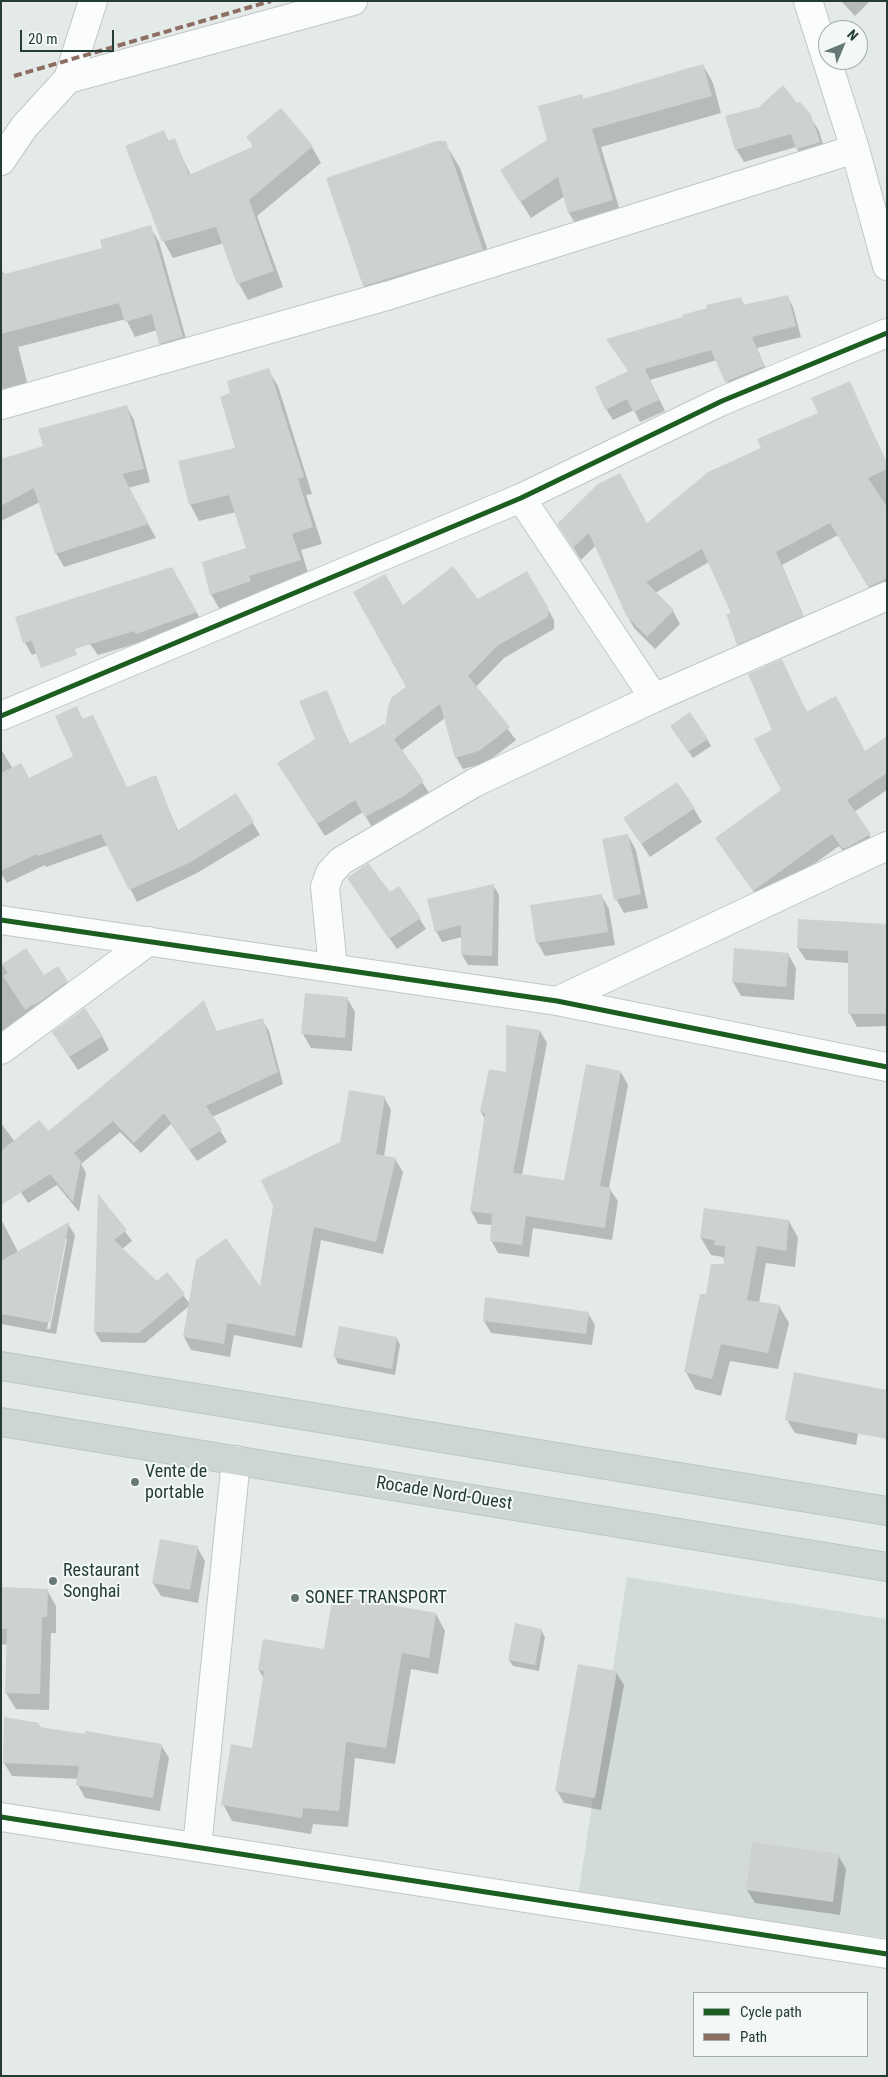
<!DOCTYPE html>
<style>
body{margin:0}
#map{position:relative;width:888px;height:2077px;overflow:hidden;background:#e4eae8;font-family:"Roboto Condensed",sans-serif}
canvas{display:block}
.frame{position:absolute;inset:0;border:2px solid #233c38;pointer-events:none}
.legend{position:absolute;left:693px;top:1992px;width:175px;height:65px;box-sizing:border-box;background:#f3f8f6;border:1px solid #a0adaa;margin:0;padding:6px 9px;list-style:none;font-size:15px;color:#233c38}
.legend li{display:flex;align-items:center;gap:10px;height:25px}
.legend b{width:25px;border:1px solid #a0adaa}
.north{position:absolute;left:818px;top:20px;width:50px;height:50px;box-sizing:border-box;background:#f3f8f6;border:1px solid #a0adaa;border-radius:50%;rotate:45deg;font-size:14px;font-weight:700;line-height:20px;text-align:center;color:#233c38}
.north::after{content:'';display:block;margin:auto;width:18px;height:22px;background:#677976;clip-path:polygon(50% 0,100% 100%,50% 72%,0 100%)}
.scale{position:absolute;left:20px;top:30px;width:94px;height:22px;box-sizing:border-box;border:2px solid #233c38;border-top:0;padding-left:6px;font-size:15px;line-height:18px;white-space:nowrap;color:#233c38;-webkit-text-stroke:4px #f3f8f6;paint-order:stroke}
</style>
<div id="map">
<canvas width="888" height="2077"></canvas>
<div class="frame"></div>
<ul class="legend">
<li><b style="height:6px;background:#1b5e20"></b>Cycle path</li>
<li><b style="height:6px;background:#8d6e63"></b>Path</li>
</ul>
<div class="north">N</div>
<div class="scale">20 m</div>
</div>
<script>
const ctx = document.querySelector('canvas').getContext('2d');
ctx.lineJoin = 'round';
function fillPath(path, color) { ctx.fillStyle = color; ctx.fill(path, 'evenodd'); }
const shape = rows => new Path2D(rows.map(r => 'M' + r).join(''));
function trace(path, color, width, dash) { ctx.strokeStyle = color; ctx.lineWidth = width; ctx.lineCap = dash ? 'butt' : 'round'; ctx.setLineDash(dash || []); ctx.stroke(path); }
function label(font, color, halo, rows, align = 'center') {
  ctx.font = font + ' "Roboto Condensed",sans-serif'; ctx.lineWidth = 4; ctx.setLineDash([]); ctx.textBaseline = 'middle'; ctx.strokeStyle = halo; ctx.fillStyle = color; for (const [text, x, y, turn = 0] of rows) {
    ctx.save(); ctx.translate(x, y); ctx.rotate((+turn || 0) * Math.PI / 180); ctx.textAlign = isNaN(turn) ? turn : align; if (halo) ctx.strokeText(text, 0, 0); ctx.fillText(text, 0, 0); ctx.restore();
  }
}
fillPath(shape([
 [627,1577,887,1619,887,1938,578,1896]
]), '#d3dbd8');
fillPath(shape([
 [841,1,870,1,855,16],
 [703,65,713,83,721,113,601,147,622,218,579,230,569,213,565,196,531,218,512,188,581,95,584,100],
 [797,105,811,118,819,131,826,154,804,161,796,147,744,162,736,149],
 [164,132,169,142,174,140,191,176,254,148,248,137,312,147,321,163,257,216,283,287,248,300,239,284,224,243,173,258,164,242,126,146],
 [445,143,460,168,496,275,379,311,364,286,328,179],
 [150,227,159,242,190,353,169,359,160,344,157,330,135,337,126,319,18,347,30,393,1,399,1,269,5,276,104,249],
 [787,296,793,307,801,337,757,348,769,377,732,392,717,360,650,380,665,411,640,422,634,410,613,420,606,409,629,372,685,318,740,298,745,306],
 [268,370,278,386,312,494,306,495,322,544,301,550,309,576,258,592,260,598,220,610,211,594,248,549,236,512,199,521,190,504,236,448],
 [849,383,887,463,887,593,876,599,838,535,782,565,809,629,745,657,738,644,733,613,709,562,655,593,673,611,680,624,655,649,634,628,627,615,596,545,581,560,559,525,647,525,819,413],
 [127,407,134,420,150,482,128,488,156,538,64,567,56,553,40,502,1,521,1,461,45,447],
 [527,573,554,620,554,629,504,658,476,687,516,740,486,763,463,769,456,757,445,718,401,751,430,794,373,829,363,812,325,836,286,776,316,740,326,691,350,745,386,729,408,687,402,607,478,600],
 [179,580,203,624,98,655,84,636,32,655,25,643,17,617],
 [782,661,807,713,865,753,887,737,887,790,854,812,877,847,850,860,839,846,761,902,724,850,782,790,773,730],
 [76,708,127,788,155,777,178,831,236,795,260,835,197,873,137,902,108,845,46,867,45,865,7,883,1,873,1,749,13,769,29,779,74,757],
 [675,733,707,739,711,746,693,758],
 [694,809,702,822,650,857,625,819],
 [628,836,636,850,648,908,624,913,616,899],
 [493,885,499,895,498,966,468,965,462,955,462,937,442,942,436,931],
 [355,889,390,894,419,918,426,929,397,949],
 [601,895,609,909,615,945,545,956,537,942],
 [887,925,887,1026,857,1027,850,1014,849,963,806,960,798,948],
 [735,949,788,954,796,968,794,1000,741,996,733,982],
 [26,950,44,976,57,968,73,993,1,1043,1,966],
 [347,998,355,1012,352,1051,311,1048,303,1034],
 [204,1002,217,1032,262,1020,269,1031,283,1084,212,1117,227,1142,197,1161,171,1124,141,1153,120,1132,81,1164,86,1173,79,1212,57,1185,28,1203,1,1162,1,1123,15,1142,49,1133],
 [540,1031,547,1043,522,1175,566,1182,621,1072,628,1085,609,1188,618,1201,612,1240,533,1228,529,1257,498,1253,491,1240,492,1225,478,1224,471,1211,485,1119,481,1112],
 [102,1036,109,1050,78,1070,62,1046],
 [384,1097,391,1110,384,1157,395,1159,403,1172,383,1254,321,1240,302,1348,234,1335,230,1357,191,1350,184,1337,189,1306,145,1343,101,1342,95,1332,99,1197,132,1241,122,1249,157,1282,167,1274,190,1304,260,1289,342,1143],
 [1,1219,18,1252,68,1224,75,1235,56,1334,1,1324],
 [64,1239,67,1239,50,1329,47,1329],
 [789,1221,798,1238,795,1267,766,1263,759,1303,779,1306,789,1323,778,1369,730,1361,721,1396,695,1389,686,1372,707,1296,725,1262,723,1257,711,1255,701,1238],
 [588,1313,595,1325,592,1345,491,1333,484,1321],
 [397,1338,400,1345,395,1375,338,1364,335,1357],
 [864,1399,856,1445,795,1433,787,1420],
 [197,1547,205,1561,198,1603,161,1596,153,1583],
 [1,1589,47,1590,56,1606,56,1633,51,1633,49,1710,16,1709,6,1693,8,1645,1,1644],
 [436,1614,445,1631,438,1674,411,1669,395,1764,355,1758,348,1827,313,1824,311,1834,232,1821,223,1804,253,1749,264,1679,259,1670],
 [541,1630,545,1637,539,1671,513,1666,509,1660],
 [616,1672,624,1685,601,1810,564,1803,557,1791],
 [38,1724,41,1728,161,1745,169,1758,160,1811,85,1798,78,1785,79,1779,12,1776,4,1763],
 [838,1855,846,1869,840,1915,755,1903,747,1890]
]), '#0003');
fillPath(shape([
 [703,64,712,96,592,129,613,200,568,213,558,177,520,202,500,170,547,140,538,106,582,94,583,99],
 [783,85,797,103,800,102,811,115,820,142,796,149,791,134,735,150,725,116,759,107],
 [281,108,313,146,249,200,274,271,237,284,216,227,162,242,125,146,164,130,168,141,175,138,189,175,254,146,246,137],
 [436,141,446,141,483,250,363,286,326,178],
 [151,225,183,337,159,344,152,314,125,322,119,303,1,334,1,275,102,248,100,240],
 [788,295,796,326,752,337,764,366,725,382,711,350,645,369,659,400,633,412,627,399,605,410,595,387,628,371,606,339,683,317,682,315,707,308,706,305,741,297,743,305],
 [269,368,304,477,298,479,313,527,292,534,301,560,249,576,251,581,210,595,202,562,246,548,229,495,189,505,178,461,235,448,220,397,230,393,227,381],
 [850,381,887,464,887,469,868,478,887,507,887,578,868,587,830,523,776,552,803,616,737,645,726,614,731,613,702,549,646,582,674,610,647,637,626,615,589,533,573,548,557,524,598,484,620,473,647,523,708,472,761,448,757,439,818,413,811,398],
 [127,405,144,469,122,474,149,524,55,554,34,488,1,506,1,459,43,446,38,429],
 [453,566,478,599,527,571,548,607,548,617,497,646,468,676,510,727,479,751,455,758,440,704,394,739,424,781,404,796,365,817,355,800,317,824,277,763,315,739,299,701,327,690,349,744,384,724,385,726,389,703,392,697,406,687,353,592,385,574,403,605],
 [172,567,197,612,136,634,134,631,75,649,77,655,41,668,32,641,23,643,15,617],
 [782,659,806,712,836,696,865,751,887,736,887,773,847,800,871,834,846,848,842,848,832,834,753,891,715,838,781,790,754,739,772,730,748,674],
 [77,706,82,719,93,715,127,787,156,775,177,831,236,793,254,822,191,862,129,890,101,834,38,856,37,854,1,871,1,773,21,763,29,778,73,756,55,716],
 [690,712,708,739,688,752,670,726],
 [677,782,695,808,641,844,623,818],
 [628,834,641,894,614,900,602,839],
 [368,863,390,892,399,886,421,918,389,939,347,878],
 [494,884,492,956,461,955,461,925,435,932,427,899],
 [602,894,608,932,536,943,530,905],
 [798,919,887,924,887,1014,848,1014,848,951,797,948],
 [26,948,44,975,58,966,68,981,35,1005,34,1004,25,1010,3,976,8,973,2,964],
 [734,948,789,953,786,987,732,982],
 [305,993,348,997,345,1038,301,1034],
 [204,1000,216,1031,263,1018,278,1072,206,1106,222,1130,189,1150,164,1113,134,1143,113,1121,74,1153,81,1161,73,1202,50,1174,1,1205,1,1151,39,1120,49,1131],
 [85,1008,103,1036,69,1057,52,1032],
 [506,1025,540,1030,513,1173,564,1180,586,1064,621,1071,600,1186,611,1188,605,1228,526,1216,522,1245,490,1241,492,1214,470,1211,485,1113,480,1112,489,1069,506,1072],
 [349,1090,385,1096,376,1154,396,1158,376,1242,314,1227,295,1336,227,1323,224,1344,183,1337,196,1260,226,1238,260,1286,273,1206,261,1180,340,1142],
 [98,1194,127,1230,114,1240,157,1281,167,1272,185,1294,139,1333,94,1332],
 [704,1208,789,1220,786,1251,757,1246,747,1300,780,1305,768,1353,721,1344,712,1379,684,1372,700,1294,706,1294,711,1264,724,1264,725,1246,714,1245,715,1240,700,1238],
 [69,1222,50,1323,1,1314,1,1261],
 [485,1297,589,1312,586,1334,483,1321],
 [339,1326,397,1337,392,1369,333,1357],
 [794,1372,887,1390,887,1439,785,1420],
 [160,1539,198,1546,190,1590,152,1583],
 [1,1587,48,1589,47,1617,42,1617,40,1694,5,1693,7,1629,1,1629],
 [333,1595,436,1613,429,1658,402,1653,386,1748,346,1742,339,1811,303,1808,302,1818,221,1805,231,1744,252,1748,264,1671,258,1670,263,1639,324,1649],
 [515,1623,542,1629,535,1665,508,1660],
 [578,1664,617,1671,595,1798,555,1791],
 [4,1717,39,1723,39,1727,85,1734,85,1731,162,1744,153,1798,76,1785,79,1766,3,1763],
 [752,1842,839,1854,833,1902,746,1890]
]), '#cdd2d1');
const minor = shape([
 [808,1,855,149,887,266],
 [68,79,353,1],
 [1,161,24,127,68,79,93,1],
 [1,405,390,295,855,149],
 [521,498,654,698],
 [1,716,521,498,722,401,887,333],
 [1,920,557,1001,887,1067],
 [333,968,325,887,330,873,341,861,474,783,654,698,887,596],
 [557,1001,887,846],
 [1,1050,149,941],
 [1,1817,887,1954],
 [197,1847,236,1460]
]);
const major = shape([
 [1,1366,887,1511],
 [1,1422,887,1567]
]);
trace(minor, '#c1c7c5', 30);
trace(major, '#bdc6c4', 30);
trace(minor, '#fbfcfc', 28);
trace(major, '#ced6d4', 28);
trace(shape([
 [14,76,271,1]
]), '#8d6e63', 4, [8, 4]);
trace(shape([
 [1,716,521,498,722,401,887,333],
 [1,920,557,1001,887,1067],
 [1,1817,887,1954]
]), '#1b5e20', 5);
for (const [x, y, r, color] of [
 [135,1482,5,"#677976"],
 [53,1581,5,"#677976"],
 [295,1598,5,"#677976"]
]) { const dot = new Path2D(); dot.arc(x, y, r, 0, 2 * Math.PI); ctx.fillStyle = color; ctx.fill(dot); trace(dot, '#f3f8f6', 2); }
label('18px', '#233c38', '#f3f8f6', [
 ["Vente de",145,1472],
 ["portable",145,1493],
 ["Restaurant",63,1571],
 ["Songhai",63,1592],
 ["SONEF TRANSPORT",305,1598]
], 'left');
label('18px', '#233c38', '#f3f8f6', [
 ["Rocade Nord-Ouest",444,1494,9]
]);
</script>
